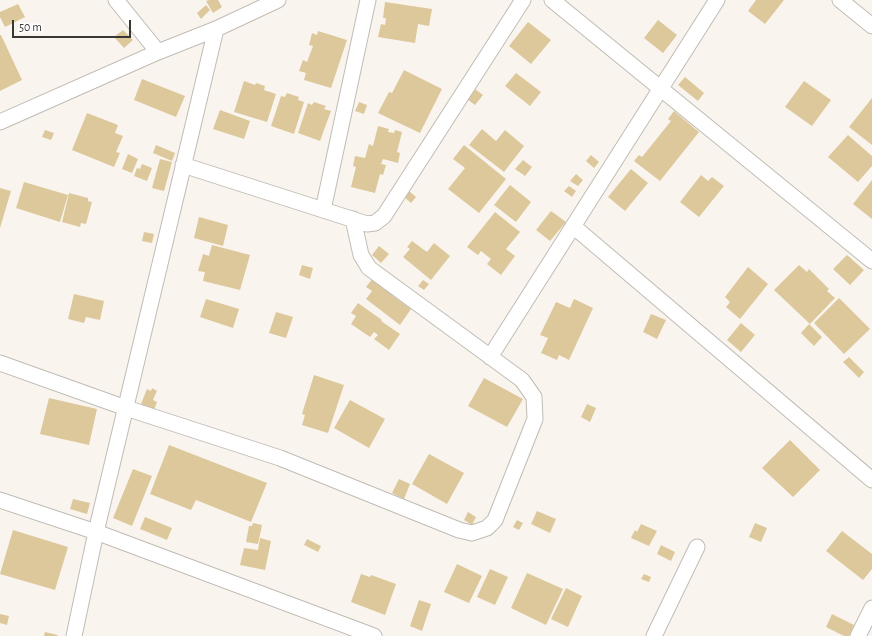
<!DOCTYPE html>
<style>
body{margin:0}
#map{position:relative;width:872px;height:636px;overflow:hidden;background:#f9f5ee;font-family:"Alegreya Sans",sans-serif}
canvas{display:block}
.scale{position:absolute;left:12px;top:20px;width:119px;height:18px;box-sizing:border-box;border:2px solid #383734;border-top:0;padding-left:5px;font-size:12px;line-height:14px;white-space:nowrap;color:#383734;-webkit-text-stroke:3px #fff;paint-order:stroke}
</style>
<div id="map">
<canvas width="872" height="636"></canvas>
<div class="scale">50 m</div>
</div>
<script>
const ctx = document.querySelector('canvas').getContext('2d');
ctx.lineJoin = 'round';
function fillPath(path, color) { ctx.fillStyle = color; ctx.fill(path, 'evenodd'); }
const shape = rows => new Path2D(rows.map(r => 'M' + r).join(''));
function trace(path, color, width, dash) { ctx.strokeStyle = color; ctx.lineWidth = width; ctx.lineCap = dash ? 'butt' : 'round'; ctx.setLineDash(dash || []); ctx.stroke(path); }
fillPath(shape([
 [209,0,218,0,222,7,213,13,206,1],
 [756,0,784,0,765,24,748,11],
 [385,2,432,9,429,26,418,24,415,43,378,37,381,24,385,25,386,18,383,18],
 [18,4,25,17,5,27,0,17,0,12],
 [206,5,210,10,201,19,197,13],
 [658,20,677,35,663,53,644,38],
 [528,22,551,40,531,64,509,46],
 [123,30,133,40,124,48,114,37],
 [318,31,347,40,331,88,304,80,306,73,299,71,303,60,307,62,313,46,309,45,312,33,317,35],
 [0,35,1,35,22,80,0,91],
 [404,70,442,89,420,133,378,113,389,92,392,93],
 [516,73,541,92,530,106,505,86],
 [685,77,704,93,698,101,678,85],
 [142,79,185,96,176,117,134,100],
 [244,81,255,85,256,83,265,86,264,90,276,94,267,122,234,112],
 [804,81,831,100,812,126,785,107],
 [475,89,483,95,475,105,467,99],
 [287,93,299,97,298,100,304,102,294,134,271,126,281,96,285,97],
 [872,98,872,145,849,127],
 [314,102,326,106,324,109,331,111,320,141,298,133,308,103,312,105],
 [359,102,367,105,364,114,355,111],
 [220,110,250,121,244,139,213,129],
 [674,111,699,132,660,181,634,161,639,155,642,157,671,121,668,119],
 [87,113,118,125,115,133,123,136,116,152,120,153,114,167,72,150],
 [378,126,389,129,388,132,394,133,395,130,402,132,397,152,400,153,398,163,383,159,381,164,386,165,383,175,380,174,375,193,351,187,356,167,353,166,355,156,365,158,369,144,373,146],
 [482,129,496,141,505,130,524,146,504,172,469,145],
 [45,130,54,133,51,140,42,137],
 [848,135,872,156,872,166,858,182,828,157],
 [156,145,175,153,172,161,153,153],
 [464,145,506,179,479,213,448,189,465,168,453,159],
 [128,154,138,159,132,173,122,169],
 [591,155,599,162,594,168,586,161],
 [160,159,172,162,164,191,152,188],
 [523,160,532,167,525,176,515,169],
 [142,164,152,168,147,181,134,176,137,168,140,169],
 [631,169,648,183,625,211,608,197],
 [576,174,583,180,578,186,570,181],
 [701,175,708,181,712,177,724,186,699,217,680,202],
 [872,180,872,219,853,204],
 [24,182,68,195,60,222,16,208],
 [510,185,531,202,516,222,494,205],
 [569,186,576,191,572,197,564,191],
 [0,188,11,191,0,228],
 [409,191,416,197,411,203,404,197],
 [69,193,88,198,88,201,92,202,86,224,81,223,80,227,62,222],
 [551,211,566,222,550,241,536,230],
 [495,212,520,232,506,249,515,256,501,275,487,264,491,259,481,251,478,255,467,247],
 [199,217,228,225,223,246,194,238],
 [144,232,154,234,152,243,142,241],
 [412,241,427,252,434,243,450,256,431,280,403,257,410,249,407,247],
 [212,245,250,255,240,290,203,281,205,272,198,271,203,254,209,256],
 [379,246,389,254,381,263,372,255],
 [847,255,864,270,850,285,833,269],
 [302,265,313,268,310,279,299,275],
 [799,265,807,272,809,269,829,289,827,291,835,298,810,324,774,290],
 [748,267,768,284,740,319,726,307,730,302,725,297],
 [373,278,395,294,393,296,411,309,400,325,366,299,372,291,366,287],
 [423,280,429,284,424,290,418,286],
 [74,294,104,301,100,320,86,317,84,323,68,319],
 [839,298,870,329,844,354,814,323],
 [206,299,239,309,233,328,200,317],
 [574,299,593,308,569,360,559,355,557,360,541,353,548,338,540,335,556,302,570,308],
 [358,303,382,320,381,321,400,334,389,350,374,339,378,335,374,332,370,337,351,324,356,316,351,313],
 [276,312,293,317,286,338,269,333],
 [651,314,666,320,657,339,643,332],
 [741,323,755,335,741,352,727,340],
 [809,324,822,337,814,346,801,333],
 [849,357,864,372,859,378,843,362],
 [314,375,344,385,328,433,302,425,305,415,302,414],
 [484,378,523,399,507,427,468,406],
 [152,388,157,391,153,400,157,402,154,410,141,404,147,389,151,391],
 [49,398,97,409,89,445,40,434],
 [350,400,385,419,369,448,334,428],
 [587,404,596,408,590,422,581,417],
 [790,440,820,470,793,497,762,468],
 [169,445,267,483,251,522,196,500,191,510,150,494],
 [429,454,464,473,447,504,412,484],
 [133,469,152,476,132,526,113,518],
 [399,479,410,484,404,499,392,493],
 [73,499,90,503,87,514,70,509],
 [537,511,556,519,550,533,531,524],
 [468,512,476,517,472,525,464,520],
 [145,517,172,528,167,540,140,529],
 [517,520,523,523,519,530,513,527],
 [253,523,262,525,258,544,246,542,249,526,252,526],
 [755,523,767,528,761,542,749,537],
 [641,524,657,531,649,546,631,538,635,530,637,532],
 [13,530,68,547,55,590,0,574],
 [842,531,872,554,872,569,863,580,826,551],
 [260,538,271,541,265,570,240,565,244,548,258,550],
 [307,539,321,546,318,552,304,545],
 [661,545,675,552,671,561,657,554],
 [457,564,482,576,469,603,444,592],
 [490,569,508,577,495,605,477,597],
 [527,573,563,589,546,625,511,608],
 [361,574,370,577,371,575,396,584,385,615,351,602],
 [644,574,651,577,649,582,641,579],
 [566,588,582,596,568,627,551,619],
 [419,600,431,604,422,631,410,626],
 [0,614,9,616,7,625,0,623],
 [832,614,854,625,849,636,844,636,826,627],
 [45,632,58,635,57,636,44,636]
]), '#ddc89b');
const street = shape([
 [116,0,158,52],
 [552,0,872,261],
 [840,0,872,26],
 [0,122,158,52,216,29,278,0],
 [183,165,367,224,375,223,384,216,523,0],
 [323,210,368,0],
 [573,226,872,480],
 [490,357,717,0],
 [0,363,126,408,280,458,459,530,472,533,487,528,495,520,535,419,534,397,522,380,369,268,361,255,353,219],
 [0,500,96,532,374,636],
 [74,636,96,532,216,29],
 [654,636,697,547],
 [858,636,872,608]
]);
trace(street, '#c0bcb5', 17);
trace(street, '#fff', 15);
</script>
